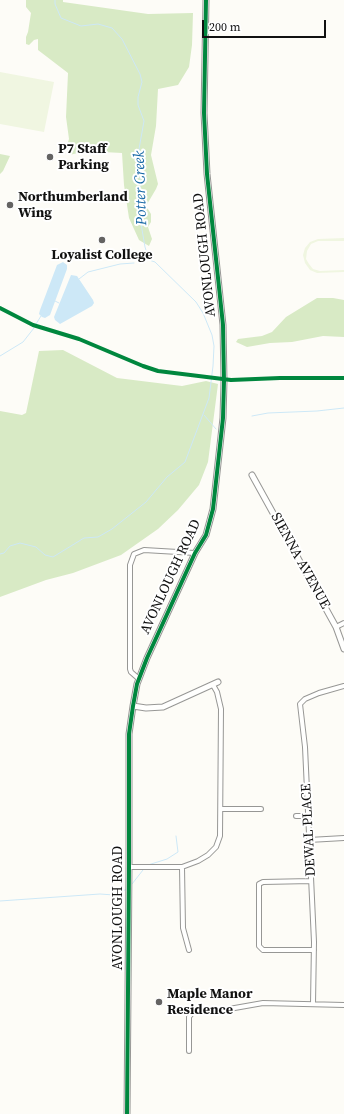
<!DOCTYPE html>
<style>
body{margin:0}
#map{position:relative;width:344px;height:1114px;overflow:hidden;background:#fdfcf7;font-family:"Source Serif 4",serif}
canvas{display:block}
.scale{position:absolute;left:202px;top:20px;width:124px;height:18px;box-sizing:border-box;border:2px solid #111;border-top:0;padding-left:5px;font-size:12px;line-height:14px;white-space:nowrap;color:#111;-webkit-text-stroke:3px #fff;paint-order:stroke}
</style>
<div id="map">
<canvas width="344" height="1114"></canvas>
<div class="scale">200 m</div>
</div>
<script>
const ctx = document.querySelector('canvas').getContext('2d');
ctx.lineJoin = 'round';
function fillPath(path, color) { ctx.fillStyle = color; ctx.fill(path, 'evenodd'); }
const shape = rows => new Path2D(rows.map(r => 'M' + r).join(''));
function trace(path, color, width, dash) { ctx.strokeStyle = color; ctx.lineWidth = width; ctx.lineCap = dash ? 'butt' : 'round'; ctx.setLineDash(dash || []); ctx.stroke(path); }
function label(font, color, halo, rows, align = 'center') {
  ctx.font = font + ' "Source Serif 4",serif'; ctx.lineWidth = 4; ctx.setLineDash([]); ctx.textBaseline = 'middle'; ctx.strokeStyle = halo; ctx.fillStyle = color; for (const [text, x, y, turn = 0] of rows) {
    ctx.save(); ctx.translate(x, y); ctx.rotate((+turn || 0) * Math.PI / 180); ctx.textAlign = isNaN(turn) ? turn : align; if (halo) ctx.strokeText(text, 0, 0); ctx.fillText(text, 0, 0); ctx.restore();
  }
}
fillPath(shape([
 [26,0,63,0,63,2,148,14,193,13,192,45,189,67,178,85,158,89,156,126,151,155,158,184,156,189,146,206,151,214,151,222,148,227,152,239,149,246,139,240,129,218,124,185,122,153,103,152,78,153,69,155,66,148,69,139,66,117,68,73,38,50,38,39,34,40,29,45,26,44,26,37,28,32,31,13,26,7],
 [0,154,10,156,3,171,0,174],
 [317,298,333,298,344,300,344,337,323,336,292,342,270,343,247,347,236,342,238,339,262,336,272,332,286,317],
 [63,350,117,378,182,386,206,381,218,384,208,462,199,485,178,510,158,529,121,555,73,573,46,580,0,597,0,411,22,415,26,413,39,351]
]), '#d8eac5');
fillPath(shape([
 [0,72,54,82,44,132,0,124],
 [344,238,344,241,318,241,311,244,307,251,306,259,309,264,313,269,320,271,344,270,344,272,317,273,310,270,305,263,303,255,305,248,310,242,318,239]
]), '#f0f6e1');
fillPath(shape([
 [63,262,67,265,67,269,50,315,45,318,42,317,39,314,40,310,57,265],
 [71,275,77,276,93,300,94,303,92,306,60,324,55,320,54,317]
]), '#cde8f7');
trace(shape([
 [138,262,149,260],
 [79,279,88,272,120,264,134,263],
 [55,301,59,303],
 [36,324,41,316],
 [0,356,23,342,34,328],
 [204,415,216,429],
 [252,416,268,413,317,411,344,408],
 [0,554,4,553,10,546,20,543,36,547,45,555,53,557,84,538,98,537,112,529,146,502,167,477,185,462,209,398,213,366,214,346,212,335,203,313,196,302,155,262,149,260,145,247,139,212,141,158,139,149,144,121,138,105,138,97,142,82,140,74,122,39,112,28,98,24,81,26,61,18,55,4,55,0],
 [148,865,167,859,178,852,176,836],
 [132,884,143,870],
 [0,901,100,894,114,895,127,889]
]), '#cde8f7', 1);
const minor = shape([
 [336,627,344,623],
 [139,679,131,672,130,669,130,565,134,554,144,550,195,553],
 [221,809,261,809],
 [296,816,308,816],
 [309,840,344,838],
 [129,867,182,867,198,861,208,855,216,847,220,836,221,709,217,692,213,685],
 [182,867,183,928,189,950],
 [311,881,263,882,259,884,259,946,263,950,314,950],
 [313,1004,314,942,305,747,300,704,305,699,319,693,344,686],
 [189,1051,189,1017,193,1012,212,1012,263,1003,344,1005]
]);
const tertiary = shape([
 [252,475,336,627,344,649],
 [133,706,146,708,163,707,218,682],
 [127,1114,129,867,129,734,133,706,137,684,147,658,195,553,206,535,213,509,223,418,224,381,223,325,207,174,204,113,206,0]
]);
trace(minor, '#979795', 6);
trace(tertiary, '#979795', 7);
trace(minor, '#fffffe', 4);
trace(tertiary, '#fffffe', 5);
trace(shape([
 [0,308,33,325,79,339,143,366,158,371,231,380,280,378,344,378],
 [127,1114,129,867,129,734,133,706,137,684,147,658,195,553,206,535,213,509,223,418,224,381,223,325,207,174,204,113,206,0]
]), '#00873e', 4);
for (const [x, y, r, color] of [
 [50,157,4,"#646362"],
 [10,205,4,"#646362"],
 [102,240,4,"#646362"],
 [159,1002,4,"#646362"]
]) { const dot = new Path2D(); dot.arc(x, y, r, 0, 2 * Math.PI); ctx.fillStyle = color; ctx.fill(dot); trace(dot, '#fff', 1.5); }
label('bold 14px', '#111', '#fff', [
 ["P7 Staff",58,149],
 ["Parking",58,165],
 ["Northumberland",18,197],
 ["Wing",18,213],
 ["Loyalist College",102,255,"center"],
 ["Maple Manor",167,994],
 ["Residence",167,1010]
], 'left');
label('14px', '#111', '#fff', [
 ["AVONLOUGH ROAD",205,255,-96],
 ["SIENNA AVENUE",300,561,61],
 ["AVONLOUGH ROAD",171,577,-65],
 ["DEWAL PLACE",309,830,-93],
 ["AVONLOUGH ROAD",118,908,-90]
]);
label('italic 15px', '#1768a6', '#fff', [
 ["Potter Creek",141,188,-92]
]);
</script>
